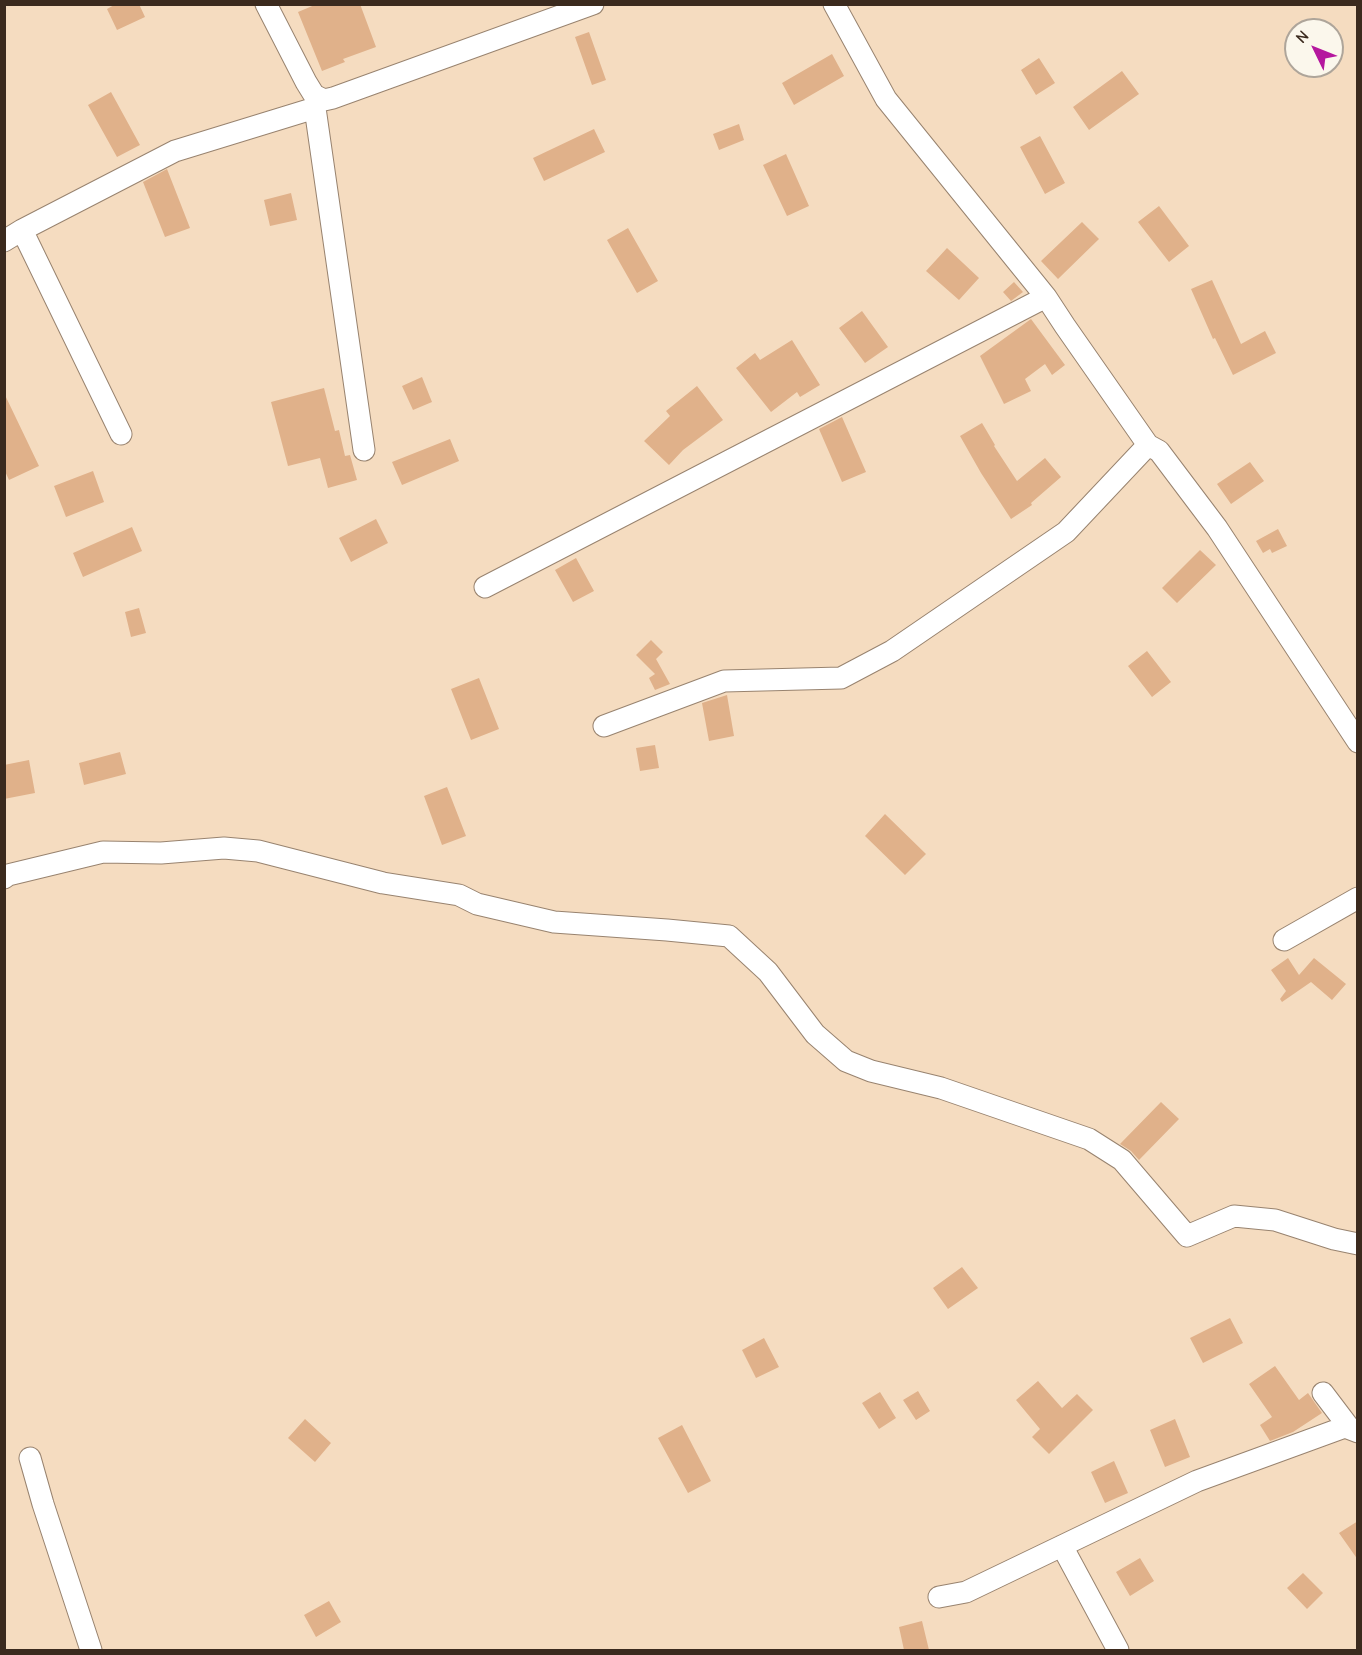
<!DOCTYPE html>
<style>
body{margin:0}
#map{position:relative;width:1362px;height:1655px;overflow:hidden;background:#f5dcc0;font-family:"Comic Neue",sans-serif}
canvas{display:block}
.frame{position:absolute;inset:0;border:6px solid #3b2a1e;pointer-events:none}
.north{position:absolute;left:1284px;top:18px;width:60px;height:60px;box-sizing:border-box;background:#fbf7ec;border:2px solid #aea59a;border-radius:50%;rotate:313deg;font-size:16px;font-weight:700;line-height:24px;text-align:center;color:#3b2a1e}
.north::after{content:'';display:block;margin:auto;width:21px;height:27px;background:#b5179e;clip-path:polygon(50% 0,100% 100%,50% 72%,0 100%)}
</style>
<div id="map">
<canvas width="1362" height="1655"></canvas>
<div class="frame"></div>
<div class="north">N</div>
</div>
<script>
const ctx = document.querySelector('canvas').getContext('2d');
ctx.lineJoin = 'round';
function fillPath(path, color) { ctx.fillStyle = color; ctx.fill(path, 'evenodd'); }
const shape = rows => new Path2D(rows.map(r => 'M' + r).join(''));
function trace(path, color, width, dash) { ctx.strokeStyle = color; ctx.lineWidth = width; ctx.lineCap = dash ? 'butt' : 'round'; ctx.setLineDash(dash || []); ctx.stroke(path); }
fillPath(shape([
 [116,4,139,4,145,17,117,30,107,9],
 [317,4,360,4,376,47,343,59,345,62,322,71,298,12],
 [589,32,606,80,592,85,575,37],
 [832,54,844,76,794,105,782,83],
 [1039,58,1055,83,1036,95,1021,70],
 [1122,71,1139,94,1089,130,1073,107],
 [111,92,140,145,117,157,88,105],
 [739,124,744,140,719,150,713,134],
 [594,129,605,152,544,181,533,158],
 [1040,136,1065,183,1045,194,1020,147],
 [786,154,809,206,787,216,763,165],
 [167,169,190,228,165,237,143,182],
 [291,193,297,220,270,226,264,200],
 [1159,206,1189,246,1169,262,1138,222],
 [1082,222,1099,239,1058,279,1041,261],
 [628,228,658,281,637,293,607,240],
 [947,248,979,278,959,300,926,271],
 [1212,280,1241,344,1265,331,1276,353,1233,375,1215,338,1213,339,1191,289],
 [1014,282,1023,292,1011,301,1003,292],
 [862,311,888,347,865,363,839,328],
 [1031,319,1065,365,1052,375,1045,364,1025,379,1031,391,1004,404,980,356],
 [792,340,820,385,800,397,797,392,771,412,736,368,755,353,760,360],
 [422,377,432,402,413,410,402,386],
 [697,386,723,420,683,450,669,465,644,441,670,416,666,411],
 [324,388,335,431,339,430,345,456,350,455,357,480,328,488,320,458,288,466,271,402],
 [4,393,39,466,9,480,4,469],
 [842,417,866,472,842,482,819,429],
 [982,423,995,445,994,446,1017,481,1045,458,1061,477,1031,503,1032,505,1011,519,981,473,960,436],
 [450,439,459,461,402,485,392,462],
 [1250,462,1264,481,1231,504,1217,484],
 [93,471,104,502,66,517,54,486],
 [376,519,388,543,351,562,339,538],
 [132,527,142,551,83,577,73,553],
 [1278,529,1287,546,1272,553,1270,549,1263,553,1256,541],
 [1200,550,1216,565,1177,603,1162,588],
 [576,558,594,591,573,602,555,570],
 [139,608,146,633,131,637,125,612],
 [651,640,663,652,656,659,670,684,655,690,649,678,655,674,636,655],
 [1147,651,1171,682,1152,697,1128,666],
 [479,678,499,729,471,740,451,689],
 [727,695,734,736,709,741,702,703],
 [655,745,659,768,640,771,636,748],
 [120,752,126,774,84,785,79,763],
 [29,760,35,793,4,799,4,765],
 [447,787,466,836,442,845,424,796],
 [885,814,926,854,905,875,865,836],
 [1288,958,1299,975,1314,958,1346,984,1332,1000,1311,982,1282,1002,1280,999,1286,991,1271,970],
 [1161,1102,1179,1119,1139,1160,1131,1151,1120,1144],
 [962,1267,978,1288,948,1309,933,1288],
 [1230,1318,1243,1343,1203,1363,1190,1338],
 [764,1338,779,1367,756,1378,742,1350],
 [1275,1366,1299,1400,1308,1393,1322,1413,1293,1432,1270,1441,1260,1425,1272,1417,1249,1384],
 [1038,1381,1062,1408,1077,1394,1093,1410,1049,1454,1032,1437,1040,1429,1016,1400],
 [918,1391,930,1411,916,1420,903,1400],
 [880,1392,896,1418,879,1429,862,1403],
 [305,1419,331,1443,315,1462,288,1438],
 [1175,1419,1190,1457,1165,1467,1150,1430],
 [682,1425,711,1481,688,1493,658,1438],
 [1114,1461,1128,1493,1105,1503,1091,1472],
 [1358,1521,1358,1560,1339,1533],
 [1140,1558,1154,1581,1130,1596,1116,1572],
 [1303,1573,1323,1593,1307,1609,1287,1588],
 [329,1601,341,1622,316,1637,304,1615],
 [922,1621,929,1650,904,1650,899,1627]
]), '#e0b18a');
const minor = shape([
 [266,4,306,82,314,95,324,100,333,98,593,4],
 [834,4,886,99,1046,297,1065,326,1148,445,1159,451,1217,528,1358,742],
 [22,230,121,434],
 [4,241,22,230,175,151,315,108,364,450],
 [485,587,1046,297],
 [604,726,724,681,841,678,892,651,1066,532,1148,445],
 [4,878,8,875,103,852,161,853,224,848,258,851,383,883,459,895,477,904,554,922,667,930,729,936,768,972,815,1034,846,1061,871,1071,941,1088,1089,1139,1122,1160,1187,1236,1234,1216,1275,1220,1334,1239,1358,1244],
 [1284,940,1358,898],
 [1323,1393,1348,1426,1345,1427],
 [30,1458,43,1504,91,1650],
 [1062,1546,1118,1650],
 [939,1597,966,1592,1197,1481,1345,1427,1358,1432]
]);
trace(minor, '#98836f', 23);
trace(minor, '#fff', 21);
</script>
